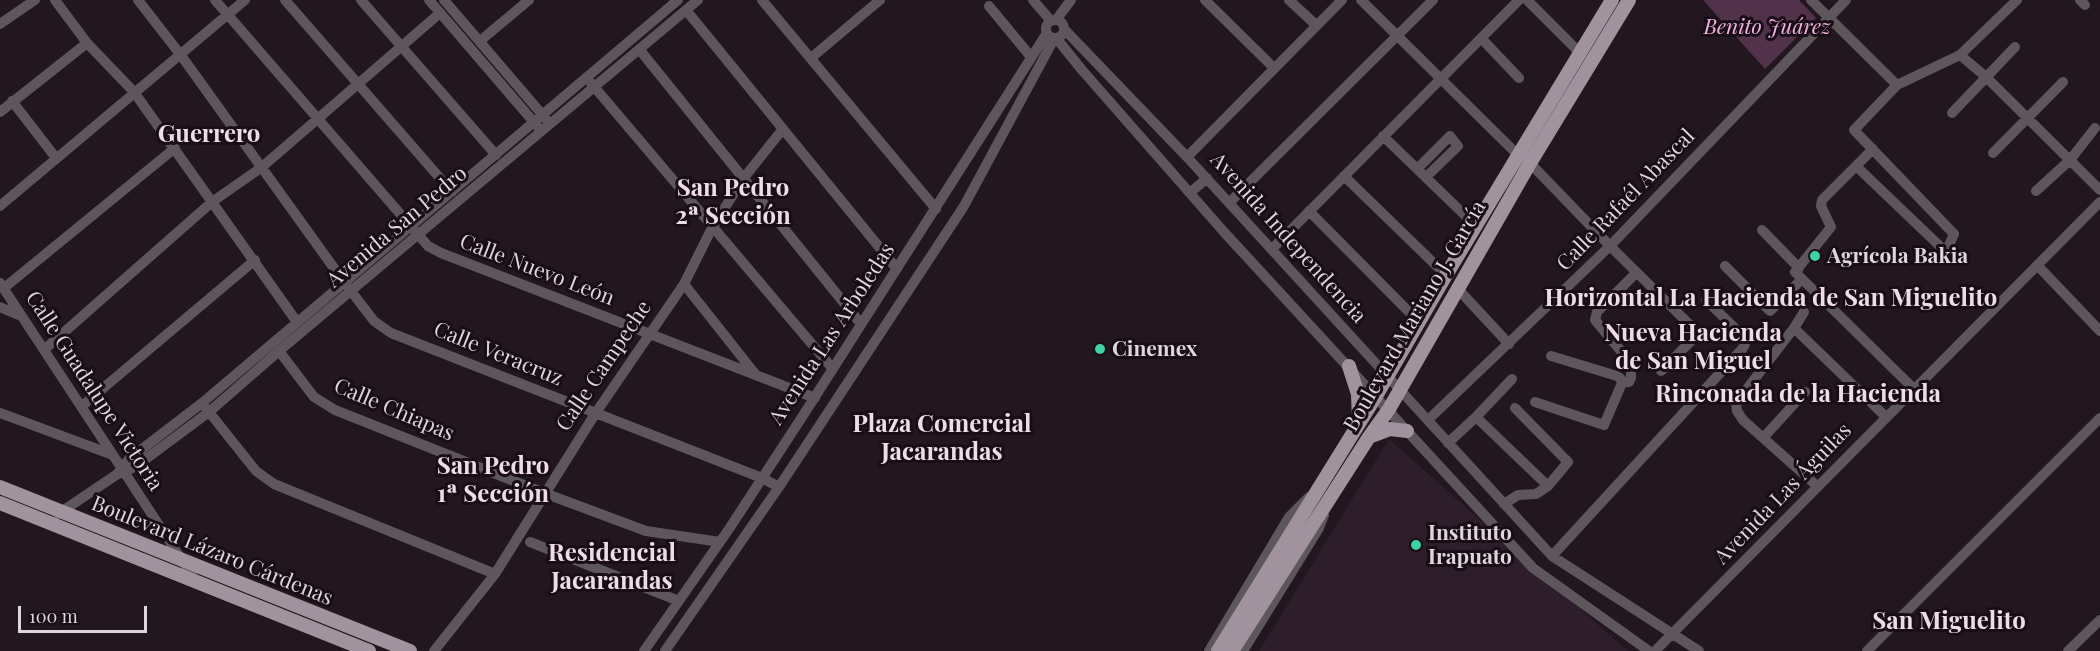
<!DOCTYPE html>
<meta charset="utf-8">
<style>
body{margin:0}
#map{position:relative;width:2100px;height:651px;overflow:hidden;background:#22161f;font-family:"Playfair Display",serif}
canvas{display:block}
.scale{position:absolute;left:18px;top:606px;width:129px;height:27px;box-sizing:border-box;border:3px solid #dfd6dc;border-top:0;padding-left:8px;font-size:18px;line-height:21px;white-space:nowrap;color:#dfd6dc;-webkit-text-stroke:4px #190d16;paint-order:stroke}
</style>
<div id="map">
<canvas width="2100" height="651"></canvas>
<div class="scale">100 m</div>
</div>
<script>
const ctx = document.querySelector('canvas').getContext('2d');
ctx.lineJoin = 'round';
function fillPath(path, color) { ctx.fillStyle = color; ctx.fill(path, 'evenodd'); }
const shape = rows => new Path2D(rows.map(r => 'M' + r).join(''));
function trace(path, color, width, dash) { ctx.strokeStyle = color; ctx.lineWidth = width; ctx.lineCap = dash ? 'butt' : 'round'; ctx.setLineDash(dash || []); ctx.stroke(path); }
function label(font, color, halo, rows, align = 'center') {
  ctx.font = font + ' "Playfair Display",serif'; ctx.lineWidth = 6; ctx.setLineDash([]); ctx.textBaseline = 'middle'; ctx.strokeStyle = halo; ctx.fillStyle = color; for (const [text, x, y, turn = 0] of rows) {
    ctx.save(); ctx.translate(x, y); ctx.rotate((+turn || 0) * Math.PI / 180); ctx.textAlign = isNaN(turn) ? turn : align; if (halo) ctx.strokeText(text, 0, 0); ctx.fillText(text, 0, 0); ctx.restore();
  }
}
fillPath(shape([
 [1389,439,1628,651,1259,651]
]), '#2e1d2a');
fillPath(shape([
 [1703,0,1799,0,1816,18,1765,69]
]), '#52324a');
trace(shape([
 [55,0,87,43,134,92,297,322],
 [138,0,180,54,344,282,374,321,391,333,762,478,779,487],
 [215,0,428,246,441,253,815,398],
 [285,0,452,192],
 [361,0,496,155],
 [429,0,538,127],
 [444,0,546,119],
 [762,0,936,209],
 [1033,0,1051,21],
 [1205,0,1274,68],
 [1289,0,1316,25],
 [1361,0,1518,155],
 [1527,0,1580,53],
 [1811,0,1897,85],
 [2080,0,2085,5],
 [989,6,1031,57],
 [686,10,897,269],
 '1046 29a9 9 0 1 1 18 0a9 9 0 1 1-18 0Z',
 [1056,20,1071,0],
 [0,24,35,0],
 [1064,29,1187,157,1552,556,1699,651],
 [1481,38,1519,78],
 [1057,39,1082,70,1224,232,1533,568,1649,651],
 [480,41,529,0],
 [639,49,861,324],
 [1960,55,1985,76,2100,190],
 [811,58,880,0],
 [591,83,833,369],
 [12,101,56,158],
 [0,112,87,43],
 [1952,113,2015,47],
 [1383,136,1476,226],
 [1873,149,1822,200,1821,206,1831,227,1795,272,1914,389],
 [1993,153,2063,82],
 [1187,157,1342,0],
 [1530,163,1610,246,1693,328,1694,335,1691,341,1661,371],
 [1856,166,1946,252,1954,234,1854,130,1897,85,1960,55,2017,0],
 [1417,169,1450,136,1458,146,1426,177],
 [1344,176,1446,275],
 [2036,191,2070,160,2095,128],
 [1190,193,1207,178],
 [1229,203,1433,0],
 [0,206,245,0],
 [1309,211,1418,321],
 [1762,230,1799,268],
 [1272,249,1519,0],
 [1725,266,1770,311,1802,279],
 [2038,266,2100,331],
 [0,283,195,580],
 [684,284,756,375],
 [4,288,175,148],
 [1457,288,1509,344],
 [0,307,21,316],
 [1804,312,1794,328,1736,403,1737,411,1743,420,1817,486],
 [1794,328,1886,417],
 [45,349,212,202,262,167,440,13],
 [279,351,314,397,335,410,544,493,646,531,720,542],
 [1622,383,1629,382,1631,378,1631,363,1595,320,1597,312,1636,273],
 [1535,402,1604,425,1622,383,1621,379,1617,376,1551,356],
 [82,406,255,260],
 [205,407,256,471,274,484,495,574],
 [0,413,113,455],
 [1476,417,1548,486],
 [1428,420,1610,246,1846,0],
 [1764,437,1805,392],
 [1448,443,1476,417,1512,379],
 [117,474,129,459,202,403,678,0],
 [1504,504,1518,495,1536,494,1548,486,1568,462,1515,408],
 [58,514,116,475,135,467,209,412,279,351,698,0],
 [530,542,679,601],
 [1552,556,1743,348,1745,344,1744,337,1706,300],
 [434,651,495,574,595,414,684,284,712,228,743,179,782,130],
 [644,651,729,529,804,414,1047,33],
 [665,651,779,487,964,206,1054,39],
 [1209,651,1289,517,1309,497],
 [1243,651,1319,528,1324,515],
 [1655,651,2100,202],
 [1867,651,2100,418],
 [2068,651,2100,620]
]), '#5d575b', 10);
trace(shape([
 [1349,366,1358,394,1359,422],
 [1369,437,1390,429,1407,431],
 [0,487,410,651],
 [0,503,369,651],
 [1218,651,1376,396,1446,275,1612,0],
 [1232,651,1369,437,1389,409,1530,163,1629,0]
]), '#a1939d', 14);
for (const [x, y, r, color] of [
 [1815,256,6,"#3dd4a3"],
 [1100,349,6,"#3dd4a3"],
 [1416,545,6,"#3dd4a3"]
]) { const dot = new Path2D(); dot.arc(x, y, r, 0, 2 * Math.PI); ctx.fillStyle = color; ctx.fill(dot); trace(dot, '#190d16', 2); }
label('italic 21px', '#f2b2e2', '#190d16', [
 ["Benito Juárez",1767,27]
]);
label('21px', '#dfd6dc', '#190d16', [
 ["Calle Rafaél Abascal",1626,200,-46],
 ["Avenida San Pedro",397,227,-40],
 ["Avenida Independencia",1288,238,48],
 ["Calle Nuevo León",537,270,21],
 ["Boulevard Mariano J. García",1415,316,-60],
 ["Avenida Las Arboledas",832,334,-57],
 ["Calle Veracruz",498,354,22],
 ["Calle Campeche",604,366,-56],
 ["Calle Guadalupe Victoria",94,391,57],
 ["Calle Chiapas",394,410,23],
 ["Avenida Las Águilas",1783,494,-46],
 ["Boulevard Lázaro Cárdenas",212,551,22]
]);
label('bold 21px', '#dfd6dc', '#190d16', [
 ["Agrícola Bakia",1827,256],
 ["Cinemex",1112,349],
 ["Instituto",1428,533],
 ["Irapuato",1428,557]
], 'left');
label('bold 24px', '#eedde9', '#190d16', [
 ["Guerrero",209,135],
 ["San Pedro",733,189],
 ["2ª Sección",733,217],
 ["Horizontal La Hacienda de San Miguelito",1771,299],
 ["Nueva Hacienda",1693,334],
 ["de San Miguel",1693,362],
 ["Rinconada de la Hacienda",1798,395],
 ["Plaza Comercial",942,425],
 ["Jacarandas",942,453],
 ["San Pedro",493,467],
 ["1ª Sección",493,495],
 ["Residencial",612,554],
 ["Jacarandas",612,582],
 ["San Miguelito",1949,622]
]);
</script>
